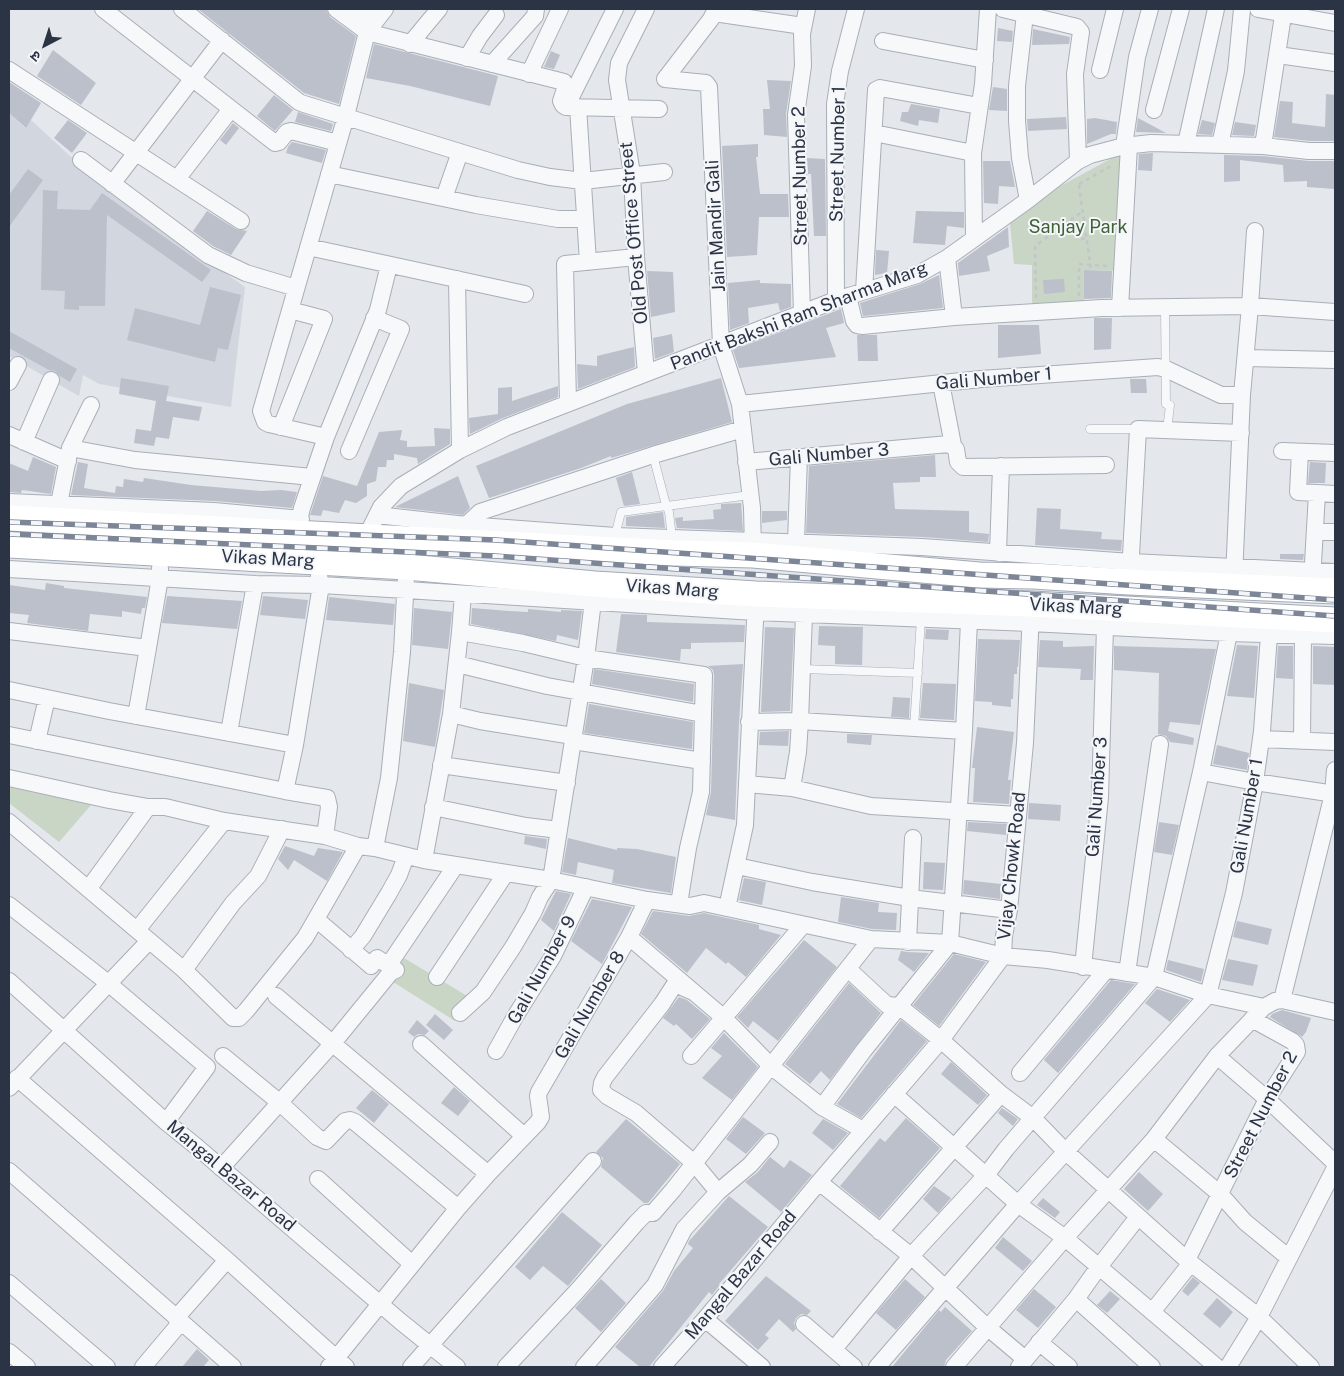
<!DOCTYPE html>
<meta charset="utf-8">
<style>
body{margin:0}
#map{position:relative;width:1344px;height:1376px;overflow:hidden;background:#e4e7ec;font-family:"Public Sans","Noto Sans Devanagari",sans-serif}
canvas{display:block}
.frame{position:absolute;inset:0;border:10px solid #2b3445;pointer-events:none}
.north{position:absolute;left:20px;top:20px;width:50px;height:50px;-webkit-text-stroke:4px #f4f6f9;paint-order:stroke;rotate:220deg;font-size:14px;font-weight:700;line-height:20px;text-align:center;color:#2b3445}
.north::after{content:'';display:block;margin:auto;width:18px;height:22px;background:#2b3445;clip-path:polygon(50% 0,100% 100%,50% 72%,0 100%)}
</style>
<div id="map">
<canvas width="1344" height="1376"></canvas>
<div class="frame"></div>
<div class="north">उ</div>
</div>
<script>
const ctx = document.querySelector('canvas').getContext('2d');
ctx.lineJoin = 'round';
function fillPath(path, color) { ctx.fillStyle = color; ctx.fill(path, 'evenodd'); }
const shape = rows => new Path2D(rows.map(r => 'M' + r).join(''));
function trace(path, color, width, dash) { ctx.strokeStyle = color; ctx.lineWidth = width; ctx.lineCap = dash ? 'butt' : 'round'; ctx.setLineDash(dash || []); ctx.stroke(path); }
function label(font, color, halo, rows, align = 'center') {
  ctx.font = font + ' "Public Sans",sans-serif'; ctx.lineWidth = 4; ctx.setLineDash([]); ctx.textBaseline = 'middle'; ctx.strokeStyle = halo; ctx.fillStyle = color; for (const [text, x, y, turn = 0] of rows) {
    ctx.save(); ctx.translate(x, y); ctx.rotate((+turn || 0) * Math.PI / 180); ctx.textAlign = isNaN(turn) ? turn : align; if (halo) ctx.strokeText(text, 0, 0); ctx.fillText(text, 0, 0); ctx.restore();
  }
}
fillPath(shape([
 [9,113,25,128,31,120,108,191,245,287,231,407,99,384,83,375,79,396,9,356]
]), '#d2d6de');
fillPath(shape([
 [1125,151,1121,271,1084,270,1084,304,1032,310,1032,265,1014,264,1009,214],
 [9,787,91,805,59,842,9,803],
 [404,958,469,997,455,1021,390,980]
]), '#c9d6c5');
fillPath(shape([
 [198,9,326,9,330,17,356,36,339,104,304,93],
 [998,28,1013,31,1012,42,997,41],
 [1033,29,1070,37,1069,44,1032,45],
 [374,44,498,76,490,106,410,86,366,78],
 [53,50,96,83,81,105,37,76],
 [551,51,560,55,554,69,544,67],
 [767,80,791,81,786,114,787,137,764,135,763,109,770,109],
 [9,82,41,103,26,128,9,113],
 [993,87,1007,89,1007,111,989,110],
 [1326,94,1335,95,1335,141,1310,141,1274,137,1280,101,1293,102,1292,123,1325,127],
 [274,95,293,110,275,131,257,116],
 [911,104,940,109,938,123,919,120,918,126,900,121,902,112,908,112],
 [298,112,333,124,331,131,295,122],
 [1066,117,1067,129,1028,131,1027,119],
 [1095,118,1117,122,1116,134,1111,134,1087,144,1087,119],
 [1138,118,1166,133,1136,132],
 [68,120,87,133,72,153,54,138],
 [1202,120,1215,123,1212,135,1198,134],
 [1235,122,1256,125,1254,136,1232,135],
 [233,123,239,128,226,145,220,140],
 [292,142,326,150,322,163,286,153,288,147],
 [758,144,758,157,756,157,760,194,788,194,789,217,759,217,757,255,727,257,722,146],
 [1153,153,1152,171,1138,170,1139,154],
 [1224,155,1262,156,1309,161,1335,161,1335,189,1307,187,1307,181,1284,182,1283,165,1240,160,1240,181,1224,182],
 [807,158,825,159,826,236,814,236,811,174,808,174],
 [983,161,1010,161,1015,187,999,186,998,204,984,203],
 [28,169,43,180,9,227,9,195],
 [43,190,58,191,57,209,90,210,102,193,211,270,202,282,107,215,105,306,79,306,79,310,64,309,65,291,41,290],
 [207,211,236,229,247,231,231,255,213,246,193,231],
 [916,211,964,212,964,228,947,226,945,245,913,243],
 [1008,227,1009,247,987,256,990,271,959,276,958,263],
 [876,250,889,251,887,273,875,275],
 [1084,270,1112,271,1111,298,1084,299],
 [647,271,673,272,675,312,651,317],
 [939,275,943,308,863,316,860,303,920,284],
 [1064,279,1065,292,1044,294,1043,280],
 [760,280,760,283,791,284,791,307,780,311,778,303,748,308,749,323,730,330,728,283],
 [210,287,241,295,228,350,218,348,215,362,127,340,135,308,200,325],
 [841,309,844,323,826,328,836,357,739,368,733,350],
 [1094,318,1112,318,1111,349,1094,350],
 [998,325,1039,325,1041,354,998,358],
 [9,331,77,369,70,382,60,376,55,371,49,370,9,348],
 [672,334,674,352,655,359,653,338],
 [857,335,877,335,878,361,858,361],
 [634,347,635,367,578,389,577,364,597,366,597,356],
 [121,378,169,386,166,401,202,407,199,421,173,417,169,439,156,437,154,446,134,443,136,429,151,431,156,401,119,394],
 [721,378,732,422,611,458,611,456,581,468,489,498,476,466,627,404],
 [1130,379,1146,379,1147,393,1131,393],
 [558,386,558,397,503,418,470,434,469,418,498,414,498,388,512,387,512,401],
 [434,428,450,429,450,444,418,464,417,458,394,454,394,460,387,460,386,467,378,467,376,481,367,484,367,496,356,503,345,500,339,513,323,510,321,516,310,515,323,476,357,486,379,432,402,430,400,440,407,441,407,447,435,446],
 [935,455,936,477,920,477,920,482,893,483,895,509,969,511,969,532,989,534,988,542,923,537,806,533,809,466],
 [33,457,56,467,51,494,22,490,21,493,9,492,9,463,28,471],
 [78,462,88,464,84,488,115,493,116,486,123,487,124,479,143,482,144,478,191,485,261,491,281,490,297,492,292,508,215,501,71,495],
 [1310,462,1326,463,1325,483,1308,483],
 [632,472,640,504,624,506,616,478],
 [458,476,470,508,463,515,395,507],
 [741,503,743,531,677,528,675,518,683,517,683,521,714,519,713,510,721,509,721,504],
 [1037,508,1061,509,1060,529,1102,532,1101,539,1122,540,1121,551,1035,545],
 [762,511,787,511,787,520,762,523],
 [663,512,665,528,626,526,626,517],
 [1280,554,1304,554,1303,560,1280,559],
 [46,583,64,586,64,588,147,597,145,608,142,608,141,614,122,611,122,617,90,614,88,631,27,623,29,615,9,613,9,585,45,590],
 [167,596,242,601,237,629,162,623],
 [263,596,308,600,305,619,260,615],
 [329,597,395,604,393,625,326,620],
 [414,608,452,612,448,649,412,645],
 [472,608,509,611,528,612,528,609,561,612,561,610,582,611,578,640,557,635,556,641,471,624],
 [621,614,647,615,647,622,745,625,744,642,691,643,691,649,681,649,680,661,616,652],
 [819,626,863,627,862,665,835,664,835,646,818,645],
 [765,627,794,628,790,711,761,712],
 [926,629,949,630,948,640,925,639],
 [978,639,1020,640,1018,667,1017,667,1017,674,1014,674,1013,699,1011,699,1011,707,992,705,992,702,975,701],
 [1040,640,1063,641,1063,647,1094,646,1093,680,1080,680,1081,669,1038,667],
 [1237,645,1258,646,1254,698,1227,696],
 [1114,646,1216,649,1200,725,1170,722,1168,731,1194,738,1193,745,1170,742,1166,736,1158,734,1159,673,1114,670],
 [1278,646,1293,646,1293,679,1276,678],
 [1313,646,1335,647,1335,685,1313,684],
 [743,664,739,722,735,820,706,815,711,792,714,675,713,670,708,666],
 [594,669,694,684,693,702,592,684],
 [409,683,444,690,435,747,403,741],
 [923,683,956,684,954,720,920,718],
 [893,697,910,698,909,718,891,717],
 [589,704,693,722,692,749,584,733],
 [977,727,1014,732,1008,780,1011,780,1009,804,973,802,975,768,972,768],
 [789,731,788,746,759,745,760,732],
 [847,734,872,735,871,745,847,743],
 [1217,745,1249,753,1247,770,1213,764],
 [1029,803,1061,805,1060,821,1028,819],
 [968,822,1007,824,1006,835,967,831],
 [1159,822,1179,825,1172,855,1154,852],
 [525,836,547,839,546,849,524,844],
 [568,838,617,850,617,848,637,849,676,857,671,893,612,883,614,870,578,862,576,875,562,872],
 [285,846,314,856,318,848,343,852,327,881,294,860,288,870,278,859],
 [924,862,945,863,943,890,923,889],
 [744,878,766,882,762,905,739,900],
 [964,880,1001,884,1000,899,963,894],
 [556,891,571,894,554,931,541,920],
 [841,897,879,903,878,912,897,913,896,930,872,929,838,922],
 [592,899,632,907,602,964,571,941],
 [653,911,689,916,704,913,759,925,759,929,781,935,746,977,728,962,726,964,706,948,687,973,641,934],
 [1237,921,1272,929,1268,945,1233,937],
 [804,940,837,967,778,1041,753,1021,748,1028,737,1017],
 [901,951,907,952,929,953,914,972,898,960],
 [954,954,986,962,939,1026,913,1005],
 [1228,959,1258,965,1253,986,1222,980],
 [1168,960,1204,969,1201,982,1166,970],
 [1111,980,1135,984,1058,1073,1044,1060],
 [849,983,881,1013,830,1080,821,1071,810,1084,785,1064],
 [1157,989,1190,1000,1170,1022,1145,1003],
 [679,997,687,1000,710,1019,692,1039,676,1024,674,1026,663,1018],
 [1282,1010,1311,1018,1306,1032,1302,1037,1270,1017,1272,1014],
 [435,1014,453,1030,444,1040,426,1025],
 [417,1020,429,1031,425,1035,418,1034,414,1037,408,1032],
 [901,1020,927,1041,861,1118,837,1104],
 [724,1033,758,1067,732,1100,702,1078,722,1056,711,1048],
 [951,1062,987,1095,978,1105,941,1074],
 [454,1087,470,1101,458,1116,441,1103],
 [372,1090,389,1104,374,1123,356,1108],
 [1002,1108,1018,1119,1013,1126,998,1113],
 [743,1117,765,1133,746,1154,726,1139],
 [906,1118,940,1148,879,1218,840,1186,880,1138,885,1142],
 [626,1119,680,1164,648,1203,644,1203,601,1167,603,1158,596,1152],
 [823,1119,848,1133,833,1150,812,1133],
 [770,1157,784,1168,790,1160,812,1175,781,1212,745,1182,758,1172],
 [1139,1172,1163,1194,1148,1211,1124,1189],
 [934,1186,951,1198,938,1213,923,1199],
 [729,1196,768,1227,719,1284,720,1285,712,1295,709,1292,649,1367,640,1367,615,1347,663,1291,674,1271,693,1248,688,1244,689,1241],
 [1043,1198,1060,1212,1055,1218,1037,1205],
 [562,1212,602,1245,568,1286,543,1266,530,1280,515,1267],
 [1003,1237,1032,1261,1023,1271,995,1248],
 [766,1276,811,1311,807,1315,801,1314,796,1318,794,1323,796,1329,793,1332,779,1319,765,1335,769,1338,758,1350,725,1321],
 [1193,1277,1200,1283,1188,1296,1182,1291],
 [601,1279,626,1303,601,1332,575,1308],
 [905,1279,925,1297,896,1330,876,1313],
 [1034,1289,1056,1307,1038,1328,1016,1310],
 [1110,1291,1120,1299,1107,1313,1097,1305],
 [1217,1298,1233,1312,1220,1328,1203,1314],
 [945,1307,972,1331,946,1360,944,1367,892,1367,939,1310,941,1312],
 [197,1349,209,1360,203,1367,182,1367]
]), '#bbc0ca');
const lane = shape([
 [1165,307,1166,404,1170,405,1167,430],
 [1090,429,1138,429],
 [653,455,666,505,669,512,672,538],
 [615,536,621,512,750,495],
 [802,669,918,673],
 [914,728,921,619]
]);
const street = shape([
 [103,9,275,143,279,142,287,132,291,131,338,143],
 [182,9,299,102,304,104,518,170,550,177,583,181,664,172],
 [336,9,367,32,564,82,566,86,561,101,563,105,566,107,659,109],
 [359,9,375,22],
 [1003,9,1077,27,1081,32,1075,74,1078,161],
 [1258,9,1335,23],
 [714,13,803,26],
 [1025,14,1017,86,1017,121,1020,158,1028,200],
 [883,41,985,60],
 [410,44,439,9],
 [1278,55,1335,63],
 [467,58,480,36,496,15],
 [492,64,535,16,536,9],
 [9,70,241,221],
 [1100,70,1115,9],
 [529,74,560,9],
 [665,79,706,83,709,87,721,345,740,404,752,508,753,550],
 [665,79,711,19,716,9],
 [567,105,615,9],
 [578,107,588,262],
 [1154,110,1181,9],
 [874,133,973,153],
 [1186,144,1216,9],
 [1220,145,1236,71,1242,9],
 [1124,146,1137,57,1150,9],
 [1263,146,1284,9],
 [81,160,208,255,246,273,296,288],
 [329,174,476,205,558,219,585,219],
 [177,179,231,109],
 [112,184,222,40],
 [444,198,460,152],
 [974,238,973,153,983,84,988,9],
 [308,247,525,294],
 [947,258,954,317],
 [457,279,460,450],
 [864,291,876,90,880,88,979,106],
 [848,296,854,321,857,325,862,326,954,317,1102,308,1250,306,1335,312],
 [836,300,835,104,840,71,856,9],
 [1120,308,1129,146],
 [802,313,796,115,803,66,802,34,807,9],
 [1246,358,1335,360],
 [646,373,636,257,632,174,617,80,619,63,646,9],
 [9,382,18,365],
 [941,383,953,445],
 [568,403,565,264,636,257],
 [740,404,981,379,1158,367,1166,369,1221,395,1242,395],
 [281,427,324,319,290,310],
 [9,435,68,461],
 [326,437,269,424,265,422,261,411,346,116,367,32,385,9],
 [24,442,51,380],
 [70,448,135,460,312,477],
 [349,451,401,329,374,318],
 [1282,451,1335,453],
 [1300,452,1298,492,1335,494],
 [746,462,949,444,956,449,958,462,963,467,1106,465],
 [9,502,214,511,301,519],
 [57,514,70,448,91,405],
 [377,515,466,525,615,536,922,547,1131,562,1335,572],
 [297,529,302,508,326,437,378,310,389,265],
 [462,529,480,512,653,455,743,429],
 [1315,532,1335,532],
 [366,537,381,507,401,486,460,450,507,427,836,300,917,275,947,258,1028,200,1078,161,1090,155,1124,146,1151,143,1263,146,1309,151,1335,151],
 [796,542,799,457],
 [998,553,1001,466],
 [9,569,255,584,321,585,406,590,755,612,1030,623,1229,633,1335,636],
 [1130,573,1138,429,1241,433],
 [1234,577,1242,395,1250,306,1255,231],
 [1312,581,1317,493],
 [9,631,148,648,160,578,160,568],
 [460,632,523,643,586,658,704,675,701,792,688,848,679,904],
 [457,664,547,686,703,714],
 [9,690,109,711,295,745],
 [451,714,480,721,573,736],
 [136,716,148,648],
 [749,722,800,721,964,731,969,621],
 [229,733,255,584],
 [9,735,285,791,295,745,321,585,319,576],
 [1261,739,1335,742],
 [37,741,47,698],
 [573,741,702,761],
 [1302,741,1303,635],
 [441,765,567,783],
 [1201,772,1255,782,1335,794],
 [9,778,109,800,148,807,165,807,224,821,325,836,358,846,375,848,424,860,551,880,647,900,690,906,704,903,871,939,950,943,1003,956,1048,960,1154,977,1208,995,1264,1007],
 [747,784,792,788,871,806,1018,815],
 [792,788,798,752,800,721,804,615],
 [285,791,327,798,329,807,325,836],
 [433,807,526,826,559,830],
 [9,822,184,970,233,1018,239,1018,246,1011,305,938,316,919],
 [375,848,389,778,402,652,408,539],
 [424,860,451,714,460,632,463,594],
 [737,866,812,882,910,898,1009,910],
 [89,888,148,807],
 [9,905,108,983,207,1067,166,1122],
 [727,908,745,825,756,601],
 [137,930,224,821],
 [629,937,723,1017,772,1067,822,1107,863,1130],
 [908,942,913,838],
 [351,950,363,936,389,893,399,875,406,856],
 [392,960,456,865],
 [1083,967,1100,797,1105,627],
 [848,969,887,1005,899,1006,941,1040,1001,1094,1033,1118,1065,1151,1187,1260,1259,1317,1311,1367],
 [184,970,233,903,258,876,282,829],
 [1127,973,1160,744],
 [437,977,506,873],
 [9,981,166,1122,197,1147,400,1321,457,1367],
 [691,991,675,984,662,1004,605,1077,602,1083,601,1090,607,1096,636,1113,694,1163,718,1192],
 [276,996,488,1174],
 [1282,1000,1333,794,1335,770],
 [460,1013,483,992,513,947,533,913,540,897,551,880,586,658,594,593],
 [421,1044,524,1136],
 [496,1051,516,1015,553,956,586,887],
 [223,1056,279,1102,317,1137,326,1141,345,1121,350,1120,355,1122,458,1208],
 [691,1056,803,925],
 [1217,1056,1267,1099,1335,1163],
 [1020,1073,1106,970],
 [17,1078,227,1260,346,1367],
 [9,1088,149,941],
 [894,1094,1018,1204,1065,1238,1217,1367],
 [822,1107,864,1050,950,943,964,731],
 [1154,1139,1220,1194,1245,1222,1289,1258],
 [221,1168,333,1043,391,972,396,970,377,958,371,966,316,919,358,846],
 [9,1171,233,1367],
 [318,1179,412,1264],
 [819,1182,911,1256,987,1327,1025,1359],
 [880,1232,1001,1094],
 [1187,1260,1267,1099,1297,1052,1296,1045,1292,1041,1252,1019],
 [9,1283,107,1367],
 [1076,1299,1152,1367],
 [1152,1312,1191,1263],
 [176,1318,227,1260],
 [705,1319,762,1367],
 [804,1324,854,1367],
 [1039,1342,1069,1367],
 [834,1349,911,1256,987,1174,1006,1149,1154,977,1201,772,1229,633,1233,624],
 [9,1352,27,1367],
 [143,1367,181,1322],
 [329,1367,458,1208,488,1174,538,1122,541,1117,538,1096,539,1092,629,937,647,900],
 [411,1367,593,1161],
 [506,1367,578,1290,637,1222,646,1213,653,1213,673,1190,871,939],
 [584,1367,655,1285,684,1229,718,1192,750,1165,770,1142],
 [662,1367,705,1319,819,1182,941,1040,1003,956,1004,936,1009,910,1025,743,1031,612],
 [877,1367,1018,1204,1208,995,1234,893,1255,782,1262,731,1269,635],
 [954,1367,1065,1238,1154,1139,1217,1056,1264,1007,1275,1001,1282,1000,1335,1012],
 [1019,1367,1076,1299,1098,1268,1138,1217],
 [1228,1367,1259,1317,1335,1168]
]);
const primary = shape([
 [9,518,674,553,753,555,979,575,1033,576,1129,582,1335,591],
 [9,545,407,567,595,584,756,594,1031,604,1335,620]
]);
trace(lane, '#a9aeb7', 9);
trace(street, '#a9aeb7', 18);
trace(primary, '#a3abb8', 27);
trace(shape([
 [1079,184,1111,166],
 [1079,185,1091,270],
 [1081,239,1087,238],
 [1079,296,1079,264,1107,266],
 [1036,298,1035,246,1083,211]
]), '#c2c5cb', 2.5, [4, 4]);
trace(lane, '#f7f8fa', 8);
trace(street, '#f7f8fa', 16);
trace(primary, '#fff', 25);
const rail = shape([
 [9,522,496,540,1335,600],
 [9,534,495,556,1335,616]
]);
trace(rail, '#7d8696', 5.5);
trace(rail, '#f4f6f9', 4, [11]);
label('18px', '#2b3445', '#f4f6f9', [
 ["Street Number 1",838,154,-89],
 ["Street Number 2",800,176,-91],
 ["Jain Mandir Gali",716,226,-93],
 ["Old Post Office Street",634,233,-95],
 ["Pandit Bakshi Ram Sharma Marg",799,316,-21],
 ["Gali Number 1",994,379,-5],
 ["Gali Number 3",829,455,-5],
 ["Vikas Marg",268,559,3],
 ["Vikas Marg",672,589,4],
 ["Vikas Marg",1076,607,3],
 ["Gali Number 3",1097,797,-86],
 ["Gali Number 1",1247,816,-80],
 ["Vijay Chowk Road",1012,866,-84],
 ["Gali Number 9",542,970,-61],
 ["Gali Number 8",590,1005,-60],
 ["Street Number 2",1261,1115,-63],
 ["Mangal Bazar Road",231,1176,40],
 ["Mangal Bazar Road",741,1275,-50]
]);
label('18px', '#3f6138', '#f4f6f9', [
 ["Sanjay Park",1078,227]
]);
</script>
